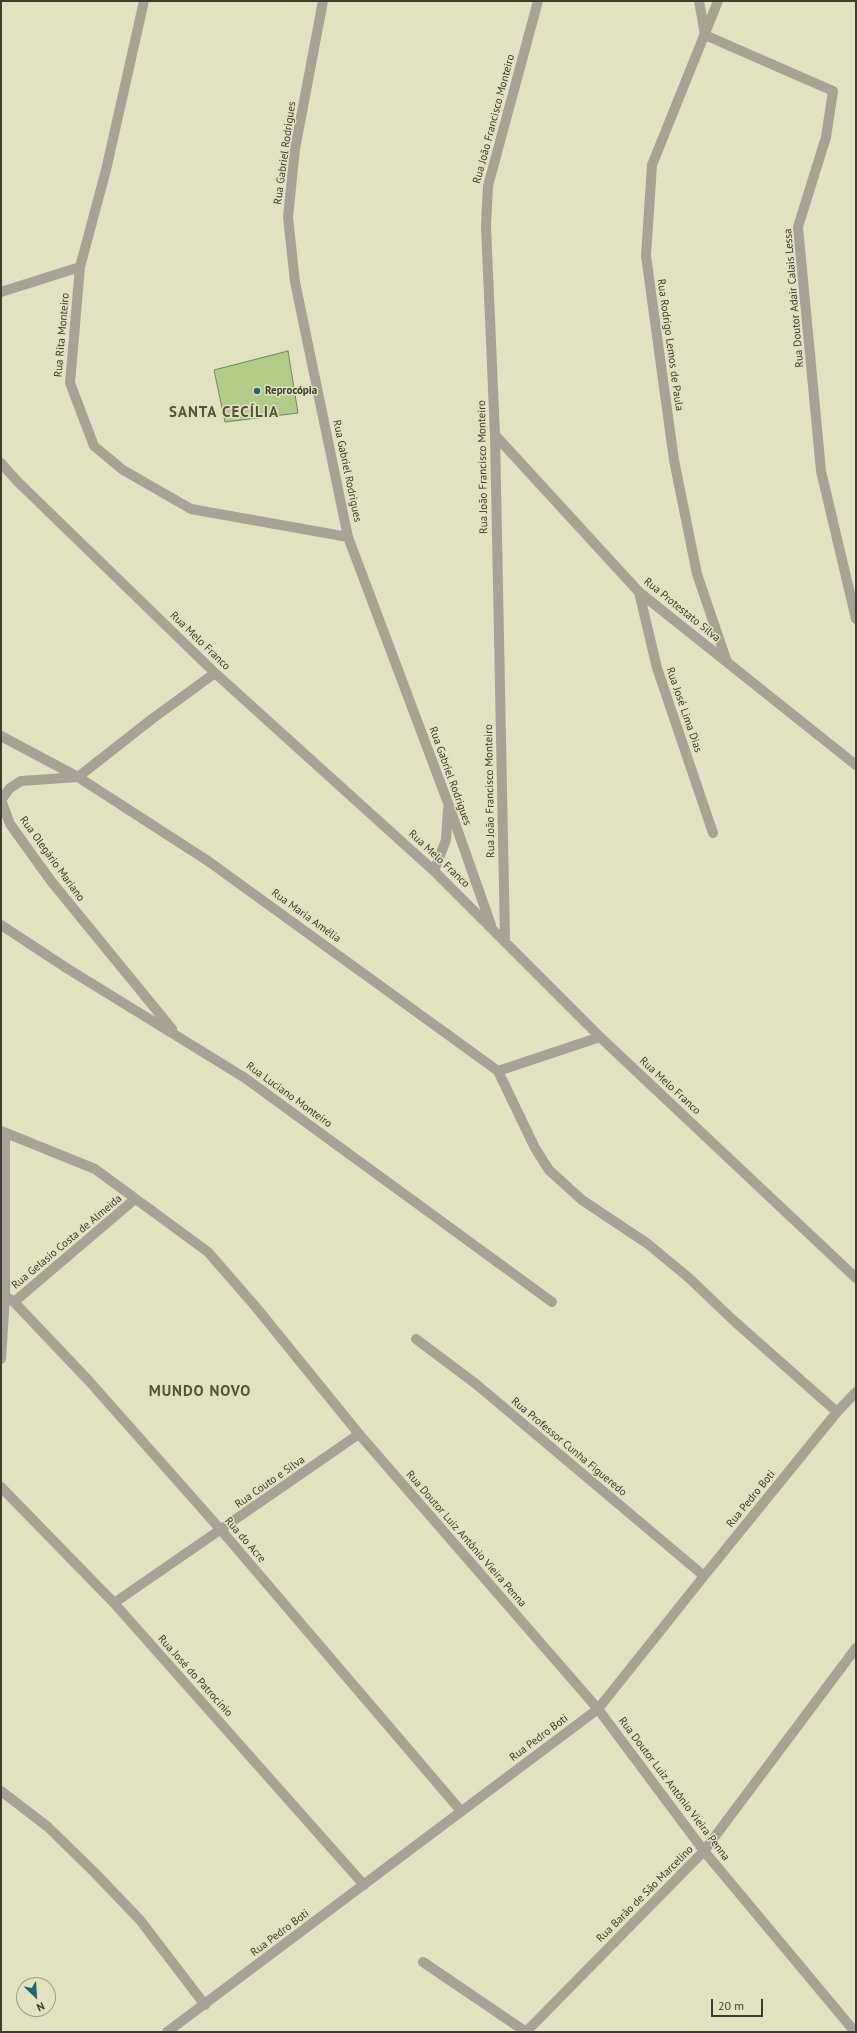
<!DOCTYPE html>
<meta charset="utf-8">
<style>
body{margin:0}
#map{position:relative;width:857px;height:2033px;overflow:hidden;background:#e2e2c2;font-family:"PT Sans",sans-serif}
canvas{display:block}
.frame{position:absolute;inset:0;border:2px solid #3c3c2f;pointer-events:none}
.north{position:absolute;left:16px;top:1977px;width:40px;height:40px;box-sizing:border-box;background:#e2e2c2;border:1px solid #a0a087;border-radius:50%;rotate:155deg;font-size:11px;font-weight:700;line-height:16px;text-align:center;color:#3c3c2f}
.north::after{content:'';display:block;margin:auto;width:14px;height:18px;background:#1e6972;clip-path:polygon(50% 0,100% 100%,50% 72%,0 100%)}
.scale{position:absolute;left:711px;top:1999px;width:52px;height:18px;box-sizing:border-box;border:2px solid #3c3c2f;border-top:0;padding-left:5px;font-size:12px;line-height:14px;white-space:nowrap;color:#3c3c2f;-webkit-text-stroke:3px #e2e2c2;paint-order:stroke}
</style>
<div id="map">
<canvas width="857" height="2033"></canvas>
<div class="frame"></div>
<div class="north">N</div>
<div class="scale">20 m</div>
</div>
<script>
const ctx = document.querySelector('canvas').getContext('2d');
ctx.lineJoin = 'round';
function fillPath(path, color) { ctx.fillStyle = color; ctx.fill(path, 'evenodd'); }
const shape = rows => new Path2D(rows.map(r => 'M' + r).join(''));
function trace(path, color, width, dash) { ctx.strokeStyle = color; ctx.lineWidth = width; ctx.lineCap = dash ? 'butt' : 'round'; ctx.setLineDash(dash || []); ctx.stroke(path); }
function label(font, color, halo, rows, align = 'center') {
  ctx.font = font + ' "PT Sans",sans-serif'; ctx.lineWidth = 3; ctx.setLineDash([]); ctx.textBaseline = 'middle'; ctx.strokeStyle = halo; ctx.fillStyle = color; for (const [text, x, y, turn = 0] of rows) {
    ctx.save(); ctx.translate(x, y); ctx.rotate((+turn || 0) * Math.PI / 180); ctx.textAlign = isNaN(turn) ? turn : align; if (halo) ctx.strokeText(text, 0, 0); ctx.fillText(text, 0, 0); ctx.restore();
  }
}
const building = shape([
 [288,351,298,413,225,422,214,370,288,351]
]);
fillPath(building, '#b0cc88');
trace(building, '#748065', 1);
trace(shape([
 [144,1,106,170,80,267,70,383,94,446,123,470,191,509,348,537],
 [323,1,295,149,288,217,295,282,348,537,448,803,491,925],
 [699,1,705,35],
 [718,1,652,165,646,256,674,460,697,574,727,662],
 [705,35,833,91,826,137,798,227,821,471,856,619],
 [1,292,80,267],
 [495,435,639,592,856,765],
 [1,463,18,482,215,673,434,871,600,1037,856,1278],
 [639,592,657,668,713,833],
 [1,736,78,777,208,861,498,1071,535,1148,549,1170,582,1200,648,1244,689,1278,733,1320,837,1412],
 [434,871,446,840,448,809],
 [1,925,68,969,245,1078,552,1302],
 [505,939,495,435,486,226,488,186,538,1],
 [172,1029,51,881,10,824,1,800,10,788,21,781,78,777,152,719,215,673],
 [498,1071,600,1037],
 [1,1131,95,1169,208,1252,255,1306,359,1434,598,1709,704,1851,855,2032],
 [1,1293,14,1302,89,1381,221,1530,461,1811],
 [14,1302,135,1199],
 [416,1339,476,1384,704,1576],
 [1,1359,5,1296,5,1133],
 [1,1487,114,1603,364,1885],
 [114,1603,359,1434],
 [1,1791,48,1827,95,1873,140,1920,205,2005],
 [423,1962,526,2032],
 [167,2032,598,1709,704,1576,837,1412,856,1392],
 [526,2032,704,1851,856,1648]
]), '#a8a295', 10);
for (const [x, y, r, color] of [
 [257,391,4,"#1e6972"]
]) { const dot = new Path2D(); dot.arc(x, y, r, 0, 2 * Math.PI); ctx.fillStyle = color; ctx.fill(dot); trace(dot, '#e2e2c2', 1.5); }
label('11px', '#3c3c2f', '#e2e2c2', [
 ["Rua João Francisco Monteiro",494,119,-75],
 ["Rua Gabriel Rodrigues",285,153,-82],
 ["Rua Doutor Adair Calais Lessa",794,298,-95],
 ["Rua Rita Monteiro",62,335,-85],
 ["Rua Rodrigo Lemos de Paula",670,345,82],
 ["Rua João Francisco Monteiro",483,467,-91],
 ["Rua Gabriel Rodrigues",347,471,78],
 ["Rua Protestato Silva",682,610,39],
 ["Rua Melo Franco",200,641,44],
 ["Rua José Lima Dias",684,710,71],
 ["Rua Gabriel Rodrigues",450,776,70],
 ["Rua João Francisco Monteiro",490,791,-91],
 ["Rua Olegário Mariano",52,859,54],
 ["Rua Melo Franco",439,859,43],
 ["Rua Maria Amélia",306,916,36],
 ["Rua Melo Franco",670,1086,43],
 ["Rua Luciano Monteiro",289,1095,36],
 ["Rua Gelasio Costa de Almeida",67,1242,-40],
 ["Rua Professor Cunha Figueredo",569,1447,40],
 ["Rua Couto e Silva",270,1482,-35],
 ["Rua Pedro Boti",751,1499,-51],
 ["Rua Doutor Luiz Antônio Vieira Penna",466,1539,49],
 ["Rua do Acre",245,1540,49],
 ["Rua José do Patrocínio",195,1676,48],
 ["Rua Pedro Boti",539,1738,-37],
 ["Rua Doutor Luiz Antônio Vieira Penna",674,1789,53],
 ["Rua Barão de São Marcelino",645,1894,-45],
 ["Rua Pedro Boti",280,1933,-37]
]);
label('bold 11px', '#3c3c2f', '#e2e2c2', [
 ["Reprocópia",265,391]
], 'left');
ctx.letterSpacing = '1px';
label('bold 15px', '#545438', '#e2e2c2', [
 ["SANTA CECÍLIA",224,413],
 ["MUNDO NOVO",200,1392]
]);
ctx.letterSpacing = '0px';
</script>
